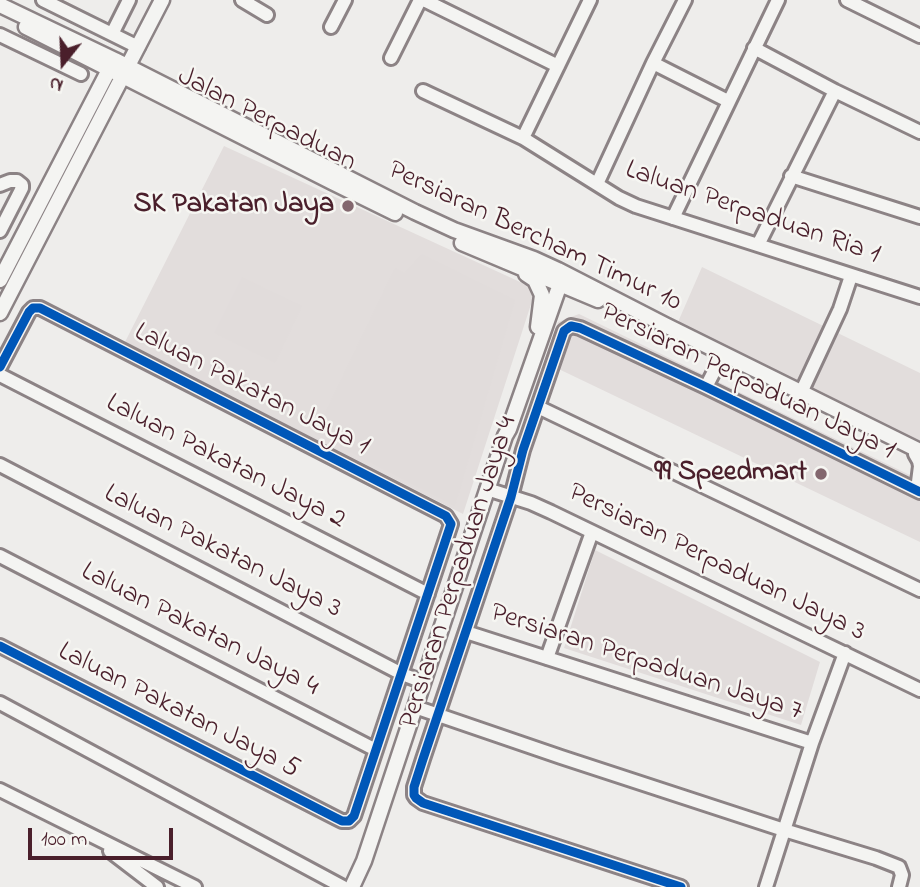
<!DOCTYPE html>
<style>
body{margin:0}
#map{position:relative;width:920px;height:887px;overflow:hidden;background:#eeedeb;font-family:"Indie Flower",sans-serif}
canvas{display:block}
.north{position:absolute;left:28px;top:28px;width:70px;height:70px;-webkit-text-stroke:5px #f6f6f2;paint-order:stroke;rotate:198deg;font-size:19px;font-weight:700;line-height:28px;text-align:center;color:#4a1f2b}
.north::after{content:'';display:block;margin:auto;width:24px;height:32px;background:#4a1f2b;clip-path:polygon(50% 0,100% 100%,50% 72%,0 100%)}
.scale{position:absolute;left:28px;top:828px;width:145px;height:32px;box-sizing:border-box;border:4px solid #4a1f2b;border-top:0;padding-left:9px;font-size:21px;line-height:24px;white-space:nowrap;color:#4a1f2b;-webkit-text-stroke:5px #f6f6f2;paint-order:stroke}
</style>
<div id="map">
<canvas width="920" height="887"></canvas>
<div class="north">N</div>
<div class="scale">100 m</div>
</div>
<script>
const ctx = document.querySelector('canvas').getContext('2d');
ctx.lineJoin = 'round';
function fillPath(path, color) { ctx.fillStyle = color; ctx.fill(path, 'evenodd'); }
const shape = rows => new Path2D(rows.map(r => 'M' + r).join(''));
function trace(path, color, width, dash) { ctx.strokeStyle = color; ctx.lineWidth = width; ctx.lineCap = dash ? 'butt' : 'round'; ctx.setLineDash(dash || []); ctx.stroke(path); }
function label(font, color, halo, rows, align = 'center') {
  ctx.font = font + ' "Indie Flower",sans-serif'; ctx.lineWidth = 5; ctx.setLineDash([]); ctx.textBaseline = 'middle'; ctx.strokeStyle = halo; ctx.fillStyle = color; for (const [text, x, y, turn = 0] of rows) {
    ctx.save(); ctx.translate(x, y); ctx.rotate((+turn || 0) * Math.PI / 180); ctx.textAlign = isNaN(turn) ? turn : align; if (halo) ctx.strokeText(text, 0, 0); ctx.fillText(text, 0, 0); ctx.restore();
  }
}
fillPath(shape([
 [224,146,531,287,534,295,463,514,125,342],
 [702,267,920,373,920,441,678,322],
 [579,314,920,480,920,542,544,362,558,322]
]), '#e2dddc');
fillPath(shape([
 [422,254,515,300,455,506,315,434,395,268,405,273],
 [242,277,302,306,275,363,214,333],
 [595,550,820,662,801,725,564,648]
]), '#e1dcdb');
const minor = shape([
 [43,0,138,47],
 [242,0,267,15],
 [424,0,558,66],
 [847,0,920,36],
 [331,27,345,0],
 [112,34,129,0],
 [0,35,81,74],
 [754,48,835,91,920,132],
 [391,58,420,0],
 [653,63,728,101],
 [423,91,523,138,619,198,636,206,920,297],
 [523,138,590,0],
 [791,176,920,217],
 [597,184,653,63,685,0],
 [0,185,10,181,17,181,22,185,22,188,0,231],
 [673,218,778,0],
 [758,245,835,91],
 [0,367,29,312,33,308,40,308,446,516,451,524,354,816,349,821,342,821,336,818,0,646],
 [0,375,428,594],
 [706,387,723,354],
 [799,397,840,309,851,276],
 [538,407,920,590],
 [915,454,919,461,920,466,917,490],
 [0,465,402,674,423,682],
 [487,489,531,503,551,512,920,690],
 [0,556,376,750],
 [466,632,812,743],
 [547,658,592,532],
 [0,703,343,887],
 [415,707,561,757,784,830,876,858,899,867,902,875,899,887],
 [0,790,195,887],
 [110,851,157,887],
 [681,887,423,803,416,798,414,795,414,787,423,759,511,497,523,450,564,331,571,326,580,328,706,387,920,492],
 [766,887,812,743,845,653]
]);
const tertiary = shape([
 [0,5,115,60,415,212,454,230,534,259,558,270,665,325,920,451],
 [26,27,332,182,395,213],
 [462,243,598,300],
 [526,274,535,280,542,295,538,327],
 [0,280,113,62],
 [0,313,162,0],
 [352,887,364,861,505,436,509,429,560,284]
]);
trace(minor, '#8c8385', 18);
trace(tertiary, '#8c8385', 19);
trace(minor, '#f4f4f2', 12);
trace(tertiary, '#f4f4f2', 14);
trace(shape([
 [0,367,29,312,33,308,40,308,446,516,451,524,354,816,349,821,342,821,336,818,0,646],
 [681,887,423,803,416,798,414,795,414,787,423,759,511,497,523,450,564,331,571,326,580,328,706,387,920,492]
]), '#0057b8', 9);
for (const [x, y, r, color] of [
 [348,206,7,"#83676e"],
 [821,474,7,"#83676e"]
]) { const dot = new Path2D(); dot.arc(x, y, r, 0, 2 * Math.PI); ctx.fillStyle = color; ctx.fill(dot); trace(dot, '#f6f6f2', 2.5); }
label('28px', '#4a1f2b', '#f6f6f2', [
 ["Jalan Perpaduan",266,121,27],
 ["Laluan Perpaduan Ria 1",752,214,19],
 ["Persiaran Bercham Timur 10",534,238,25],
 ["Persiaran Perpaduan Jaya 1",747,383,26],
 ["Laluan Pakatan Jaya 1",251,391,27],
 ["Laluan Pakatan Jaya 2",225,463,27],
 ["Laluan Pakatan Jaya 3",222,553,27],
 ["Persiaran Perpaduan Jaya 3",716,564,26],
 ["Persiaran Perpaduan Jaya 4",460,573,-72],
 ["Laluan Pakatan Jaya 4",199,631,27],
 ["Persiaran Perpaduan Jaya 7",646,664,18],
 ["Laluan Pakatan Jaya 5",178,712,27]
]);
label('bold 28px', '#4a1f2b', '#f6f6f2', [
 ["SK Pakatan Jaya",334,206],
 ["99 Speedmart",807,474]
], 'right');
</script>
